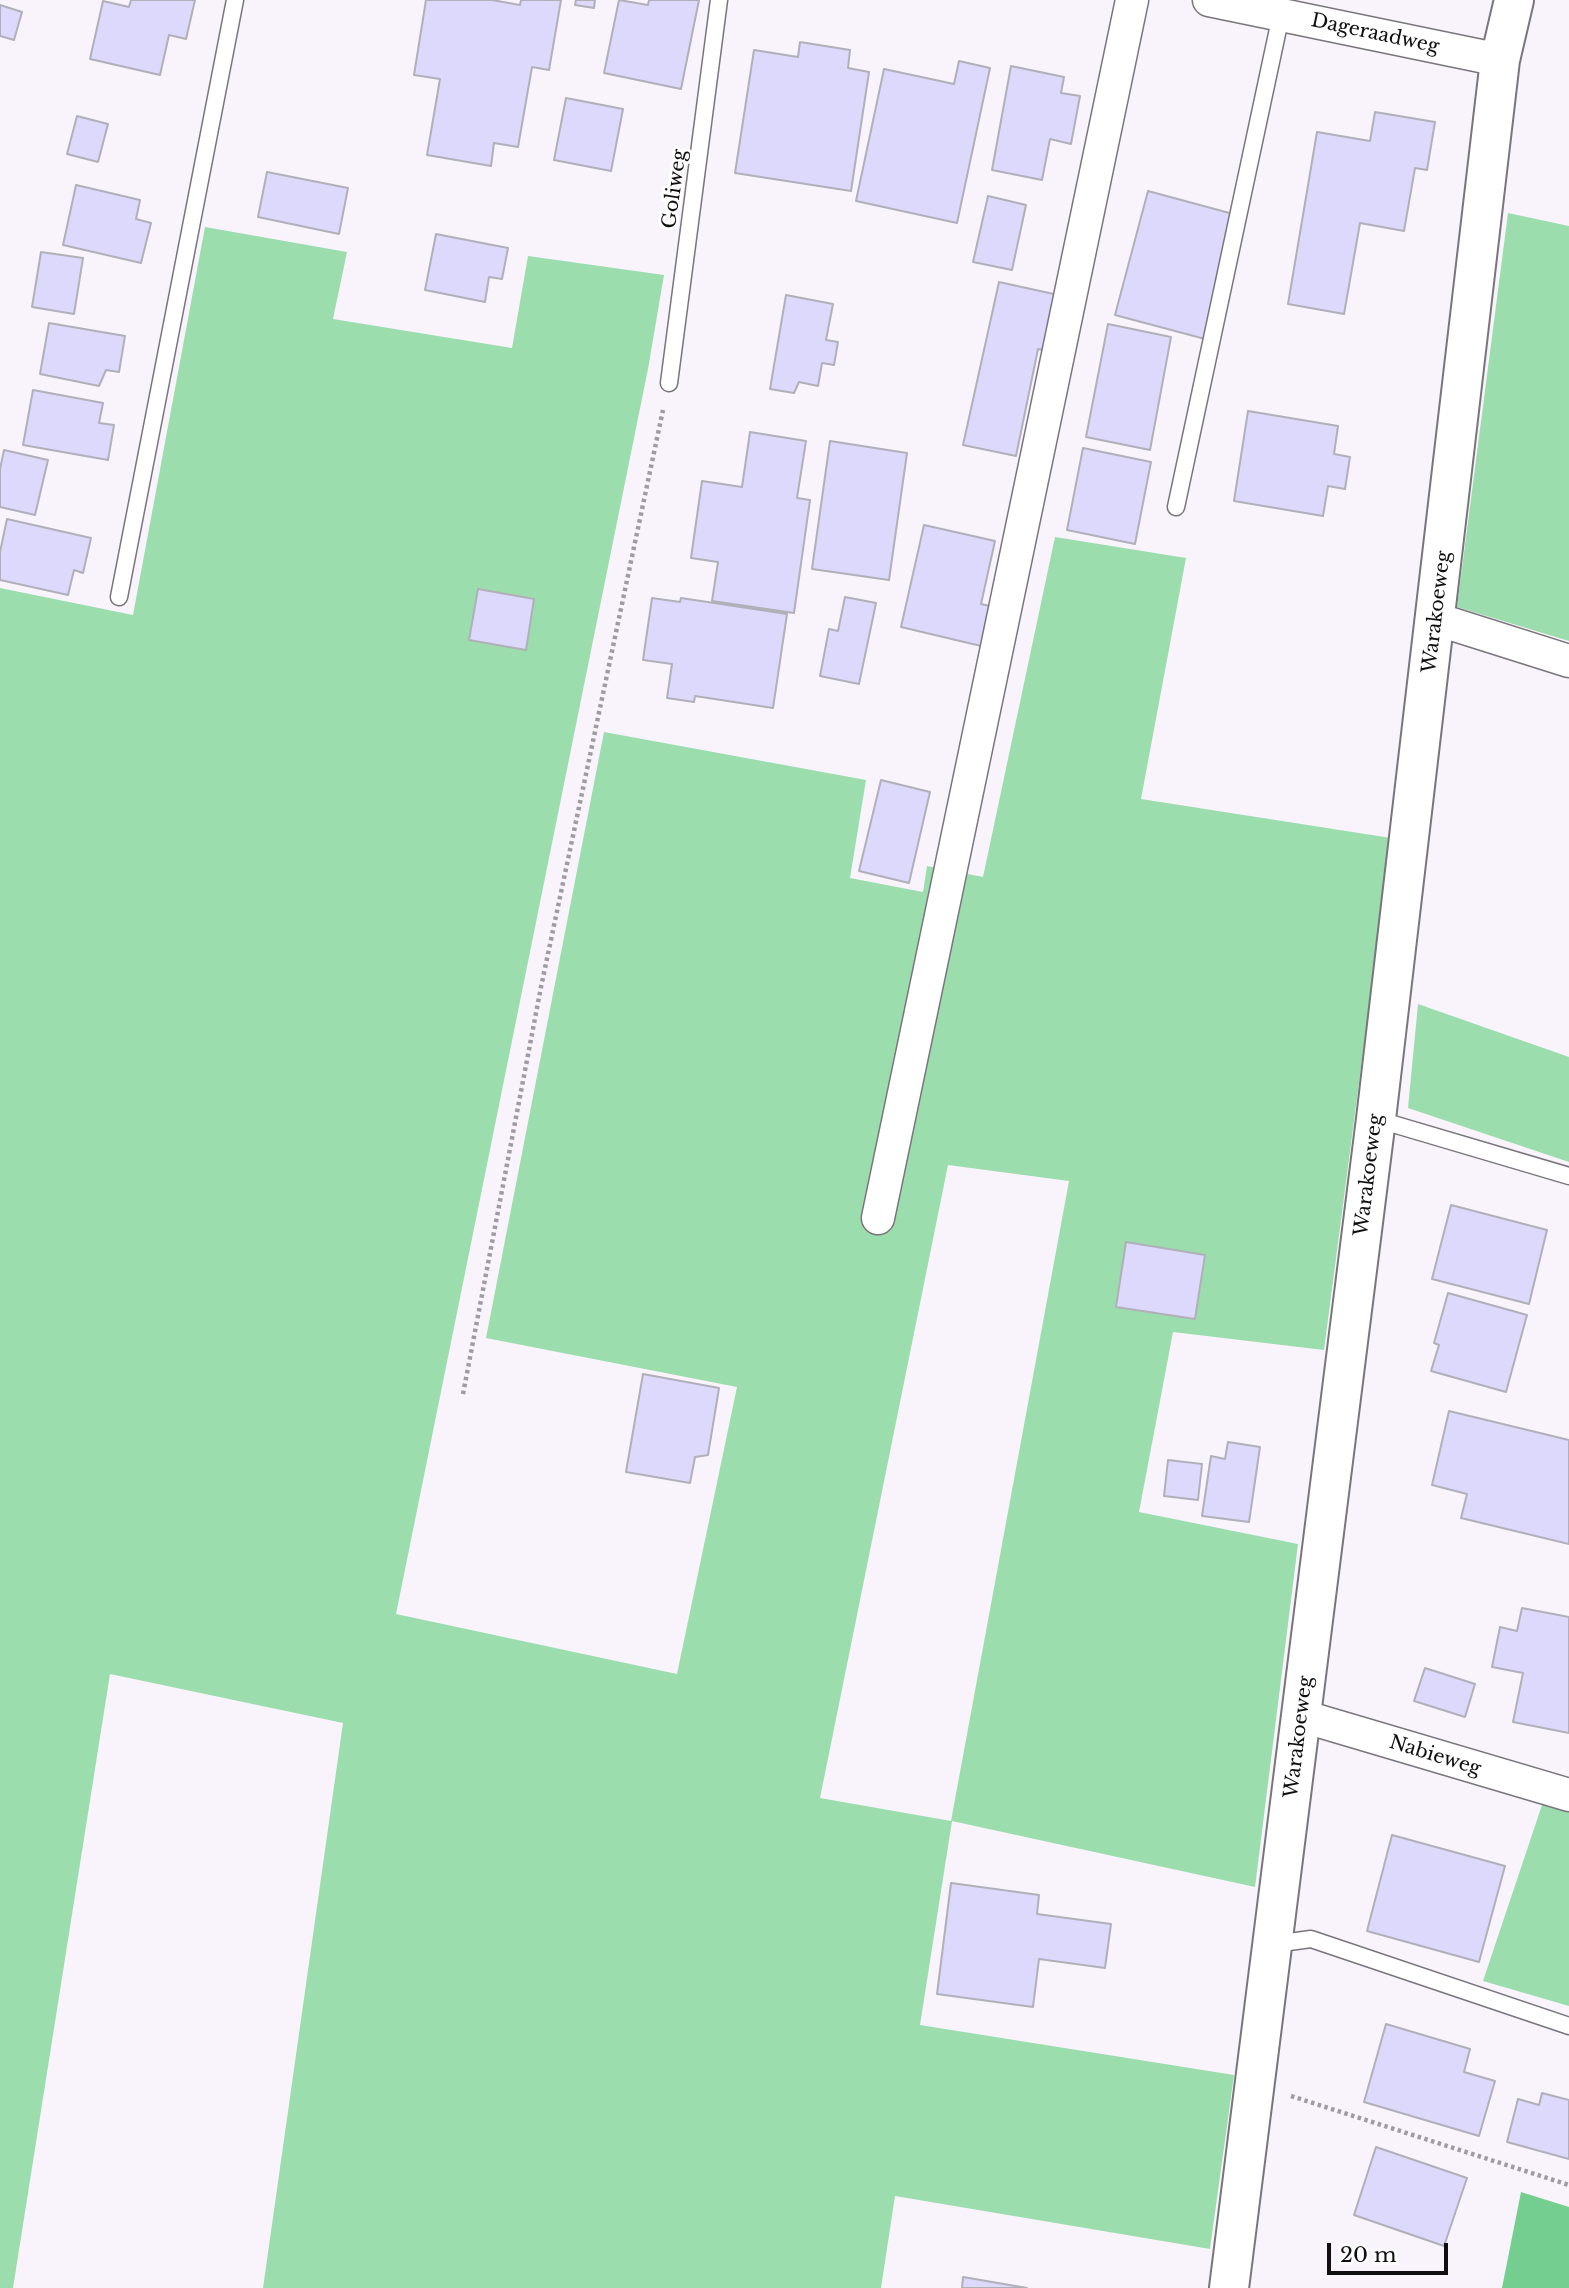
<!DOCTYPE html>
<style>
body{margin:0}
#map{position:relative;width:1569px;height:2288px;overflow:hidden;background:#f9f3fc;font-family:"Libre Baskerville",serif}
canvas{display:block}
.scale{position:absolute;left:1327px;top:2243px;width:121px;height:32px;box-sizing:border-box;border:4px solid #100e10;border-top:0;padding-left:9px;font-size:21px;line-height:24px;white-space:nowrap;color:#100e10;-webkit-text-stroke:5px #fff;paint-order:stroke}
</style>
<div id="map">
<canvas width="1569" height="2288"></canvas>
<div class="scale">20 m</div>
</div>
<script>
const ctx = document.querySelector('canvas').getContext('2d');
ctx.lineJoin = 'round';
function fillPath(path, color) { ctx.fillStyle = color; ctx.fill(path, 'evenodd'); }
const shape = rows => new Path2D(rows.map(r => 'M' + r).join(''));
function trace(path, color, width, dash) { ctx.strokeStyle = color; ctx.lineWidth = width; ctx.lineCap = dash ? 'butt' : 'round'; ctx.setLineDash(dash || []); ctx.stroke(path); }
function label(font, color, halo, rows, align = 'center') {
  ctx.font = font + ' "Libre Baskerville",serif'; ctx.lineWidth = 6; ctx.setLineDash([]); ctx.textBaseline = 'middle'; ctx.strokeStyle = halo; ctx.fillStyle = color; for (const [text, x, y, turn = 0] of rows) {
    ctx.save(); ctx.translate(x, y); ctx.rotate((+turn || 0) * Math.PI / 180); ctx.textAlign = isNaN(turn) ? turn : align; if (halo) ctx.strokeText(text, 0, 0); ctx.fillText(text, 0, 0); ctx.restore();
  }
}
fillPath(shape([
 [1508,213,1569,226,1569,641,1457,607],
 [205,227,347,252,333,319,512,348,528,256,664,275,648,369,396,1614,677,1674,737,1387,486,1338,604,732,866,780,850,878,923,892,927,866,983,877,1055,537,1186,558,1141,799,1391,838,1324,1350,1173,1332,1139,1512,1298,1544,1255,1887,952,1821,920,2025,1234,2075,1210,2249,895,2196,881,2288,263,2288,343,1723,110,1674,13,2288,0,2288,0,588,133,615],
 [948,1165,1069,1181,951,1821,820,1798],
 [1418,1004,1569,1057,1569,1162,1408,1108],
 [1543,1802,1569,1810,1569,2006,1483,1981]
]), '#9bddad');
fillPath(shape([
 [1521,2192,1569,2207,1569,2288,1502,2288]
]), '#74ce90');
const building = shape([
 [131,0,195,0,186,39,169,35,160,75,90,59,103,1,129,7,131,0],
 [426,0,492,0,520,5,521,0,561,0,549,70,532,67,518,147,494,143,491,166,427,155,440,79,414,75,426,0],
 [576,0,595,0,594,8,575,5,576,0],
 [619,0,648,5,649,0,699,0,681,89,604,73,619,0],
 [0,5,22,12,14,40,0,36,0,5],
 [800,42,850,50,848,68,869,72,851,191,735,173,754,50,798,57,800,42],
 [959,61,990,68,957,223,856,201,884,69,954,84,959,61],
 [1011,66,1064,77,1061,93,1080,96,1071,144,1050,139,1042,180,992,170,1011,66],
 [566,98,623,109,611,171,554,160,566,98],
 [1375,112,1435,122,1427,170,1415,168,1404,231,1360,223,1344,314,1288,304,1317,132,1370,141,1375,112],
 [77,116,108,124,98,162,67,154,77,116],
 [267,172,348,188,339,234,258,217,267,172],
 [76,185,140,200,136,219,151,223,141,263,63,245,76,185],
 [1148,191,1237,215,1205,339,1115,315,1148,191],
 [988,196,1026,205,1012,270,973,262,988,196],
 [436,234,508,248,502,279,489,277,485,302,425,290,436,234],
 [41,252,83,258,74,314,32,307,41,252],
 [999,282,1063,296,1051,352,1038,349,1016,456,963,445,999,282],
 [786,295,833,304,826,340,838,342,834,365,822,363,818,386,799,382,794,393,770,389,786,295],
 [49,323,125,336,119,372,106,370,99,386,40,374,49,323],
 [1108,324,1171,337,1150,450,1086,437,1108,324],
 [33,390,103,403,99,423,114,425,108,460,23,445,33,390],
 [1248,411,1338,426,1334,454,1350,457,1345,489,1328,486,1323,516,1234,501,1248,411],
 [750,432,806,441,797,498,810,500,794,613,712,601,718,562,691,558,702,481,742,487,750,432],
 [830,441,907,453,889,580,812,569,830,441],
 [1083,448,1151,462,1135,544,1067,530,1083,448],
 [4,450,48,460,35,515,0,507,0,469,4,450],
 [7,519,91,538,83,573,74,570,68,595,0,580,0,552,7,519],
 [924,525,995,541,981,604,990,606,981,646,901,627,924,525],
 [478,589,534,599,526,650,469,640,478,589],
 [845,597,876,603,859,684,820,676,829,629,838,631,845,597],
 [652,598,680,602,681,598,787,614,773,708,695,696,694,702,667,698,672,664,643,660,652,598],
 [881,780,930,792,909,883,859,871,881,780],
 [1451,1205,1547,1230,1529,1304,1432,1279,1451,1205],
 [1126,1242,1205,1255,1195,1319,1116,1307,1126,1242],
 [1448,1293,1527,1315,1506,1392,1431,1371,1439,1345,1434,1343,1448,1293],
 [643,1374,719,1388,708,1455,695,1457,690,1483,626,1472,643,1374],
 [1449,1411,1569,1440,1569,1544,1461,1518,1467,1494,1432,1485,1449,1411],
 [1228,1442,1260,1447,1249,1522,1202,1516,1211,1456,1225,1459,1228,1442],
 [1168,1460,1202,1464,1198,1500,1164,1496,1168,1460],
 [1522,1608,1569,1617,1569,1733,1513,1722,1523,1673,1492,1667,1500,1627,1517,1631,1522,1608],
 [1425,1668,1475,1684,1465,1717,1414,1701,1425,1668],
 [1392,1835,1505,1866,1479,1962,1367,1931,1392,1835],
 [951,1883,1039,1895,1037,1914,1111,1924,1105,1968,1039,1959,1033,2007,937,1994,951,1883],
 [1386,2024,1470,2049,1464,2072,1495,2081,1479,2136,1364,2102,1386,2024],
 [1542,2093,1569,2100,1569,2159,1507,2142,1518,2099,1539,2105,1542,2093],
 [1376,2147,1467,2178,1444,2246,1354,2215,1376,2147],
 [963,2277,1027,2288,962,2288,963,2277]
]);
fillPath(building, '#ddd9fd');
trace(building, '#b1b0b9', 2);
const lane = shape([
 [669,383,719,0],
 [1176,507,1281,15],
 [119,597,235,0],
 [1376,1119,1569,1176],
 [1274,1944,1311,1939,1569,2026]
]);
const street = shape([
 [1209,0,1500,60],
 [1436,619,1569,661],
 [878,1218,1132,0],
 [1302,1716,1569,1795]
]);
const secondary = shape([
 [1229,2288,1376,1119,1500,60,1514,0]
]);
trace(lane, '#7a757d', 19);
trace(street, '#7a757d', 35);
trace(secondary, '#7a757d', 42);
trace(shape([
 [463,1394,541,987,663,410],
 [1291,2096,1569,2185]
]), '#a09ba2', 4.5, [3.5, 3.5]);
trace(lane, '#fff', 16);
trace(street, '#fff', 32);
trace(secondary, '#fff', 38);
label('19px', '#100e10', '#fff', [
 ["Dageraadweg",1375,34,12],
 ["Goliweg",675,189,-82],
 ["Warakoeweg",1437,612,-83],
 ["Warakoeweg",1369,1175,-83],
 ["Warakoeweg",1299,1737,-83],
 ["Nabieweg",1435,1756,17]
]);
</script>
